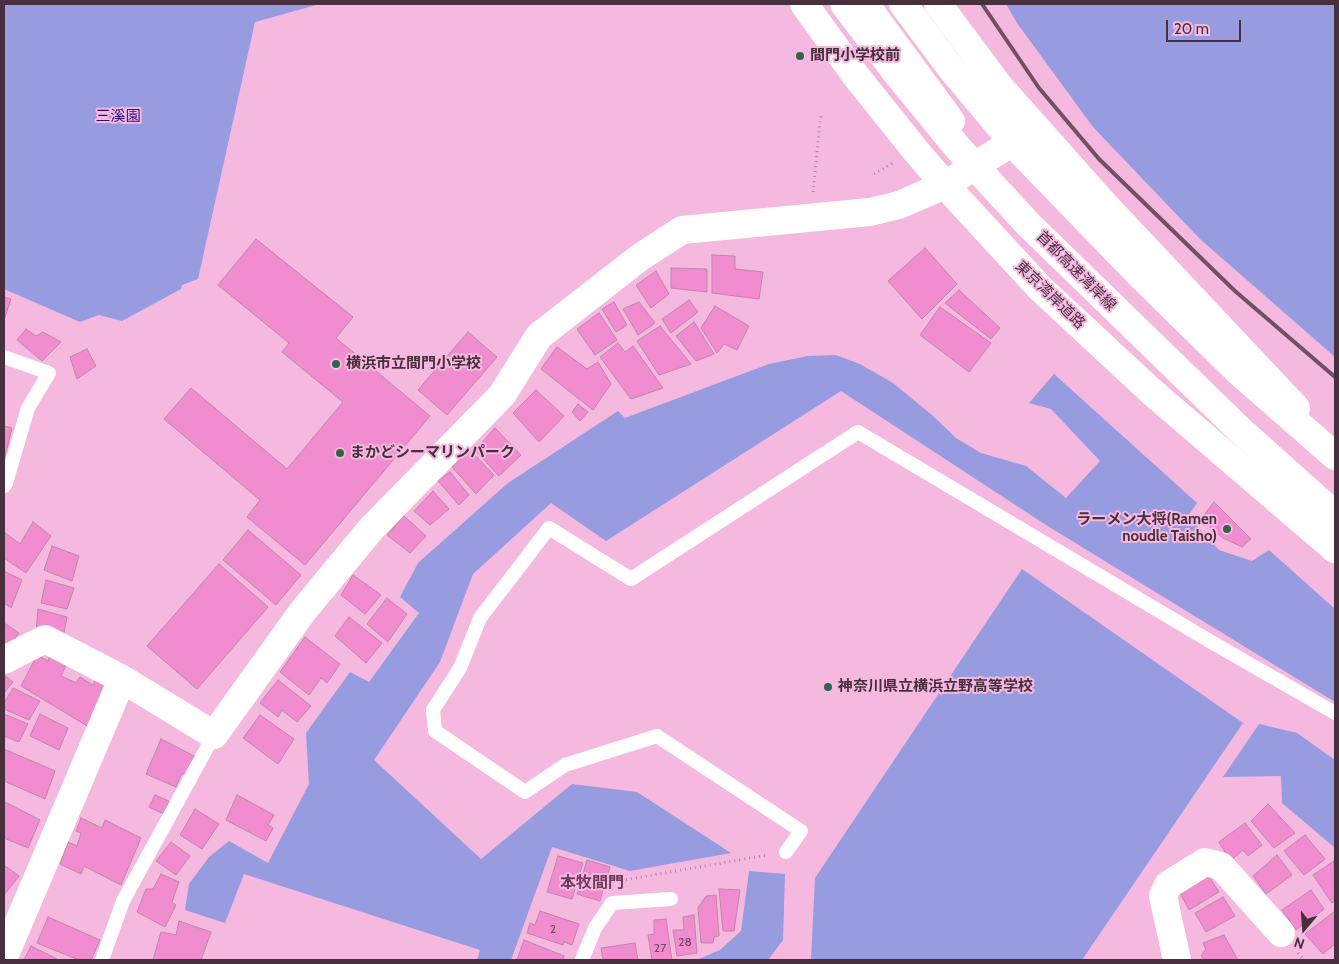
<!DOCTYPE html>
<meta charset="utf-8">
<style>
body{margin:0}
#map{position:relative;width:1339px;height:964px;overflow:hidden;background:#f5b8df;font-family:Cabin,sans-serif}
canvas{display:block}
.frame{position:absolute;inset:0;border:5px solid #472f3e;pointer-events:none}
.north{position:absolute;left:1279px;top:904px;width:50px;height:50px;-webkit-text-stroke:4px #f5b8df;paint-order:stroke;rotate:198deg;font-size:14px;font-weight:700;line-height:20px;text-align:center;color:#472f3e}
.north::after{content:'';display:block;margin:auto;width:18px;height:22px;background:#472f3e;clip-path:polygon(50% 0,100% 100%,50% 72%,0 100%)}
.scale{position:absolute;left:1166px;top:20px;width:75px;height:22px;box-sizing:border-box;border:2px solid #472f3e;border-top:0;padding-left:6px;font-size:15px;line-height:18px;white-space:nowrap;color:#472f3e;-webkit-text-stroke:4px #f5b8df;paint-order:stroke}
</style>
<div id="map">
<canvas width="1339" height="964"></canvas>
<div class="frame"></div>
<div class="north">N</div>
<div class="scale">20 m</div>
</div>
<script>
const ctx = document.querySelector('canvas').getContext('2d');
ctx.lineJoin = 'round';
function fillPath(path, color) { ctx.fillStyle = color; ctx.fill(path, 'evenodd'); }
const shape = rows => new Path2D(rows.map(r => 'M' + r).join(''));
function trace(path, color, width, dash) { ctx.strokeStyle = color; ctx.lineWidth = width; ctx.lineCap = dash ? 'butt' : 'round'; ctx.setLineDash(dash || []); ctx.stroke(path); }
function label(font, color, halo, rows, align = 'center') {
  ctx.font = font + ' Cabin,"Noto Sans JP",sans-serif'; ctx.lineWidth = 4; ctx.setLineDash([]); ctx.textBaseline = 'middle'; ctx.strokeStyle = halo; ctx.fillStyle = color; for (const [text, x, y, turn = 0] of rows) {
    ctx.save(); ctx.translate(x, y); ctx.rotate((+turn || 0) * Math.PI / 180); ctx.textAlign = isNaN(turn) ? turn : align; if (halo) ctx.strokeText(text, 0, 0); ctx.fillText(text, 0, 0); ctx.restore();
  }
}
fillPath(shape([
 [4,4,320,4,255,22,198,279,182,285,181,289,122,321,99,315,80,322,4,289],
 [1006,4,1335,4,1335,357,1200,239,1093,127,1017,23],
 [836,355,860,364,893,383,932,415,956,438,981,453,1026,466,1066,498,1100,461,1051,409,1029,403,1054,374,1197,503,1188,516,1219,550,1252,561,1269,550,1335,609,1335,702,1046,525,841,391,606,541,551,503,473,574,440,662,374,760,481,859,572,784,637,792,731,853,630,871,552,847,511,960,477,960,480,950,244,874,225,923,185,910,189,884,209,857,229,841,268,863,309,784,306,733,350,672,369,682,419,613,400,597,418,563,508,483,618,411,625,418,769,364,808,356],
 [1022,569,1243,723,1082,960,811,960,815,878],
 [1259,724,1297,733,1335,760,1335,848,1282,803,1281,776,1223,777],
 [749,871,785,874,783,940,768,960,696,960,720,950,741,931]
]), '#979bdf');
const building = shape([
 [256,239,353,317,336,338,430,416,305,565,247,517,260,500,164,419,191,388,287,469,343,402,282,352,289,343,218,285,256,239],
 [925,248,957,284,922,319,888,281,925,248],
 [712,255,735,256,735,269,763,272,759,299,712,293,712,255],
 [671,268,707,269,707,292,671,288,671,268],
 [656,271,669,294,651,308,636,285,656,271],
 [959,290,1000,328,991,339,945,303,959,290],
 [4,297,11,299,4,320,4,297],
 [689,300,698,312,671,333,662,319,689,300],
 [614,302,627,325,616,332,602,309,614,302],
 [639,302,655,323,638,335,623,309,639,302],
 [715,306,749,326,737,350,724,344,717,353,701,328,715,306],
 [940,307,991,343,969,372,920,335,940,307],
 [599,313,617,340,595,355,577,329,599,313],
 [694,322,714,354,696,361,676,336,694,322],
 [660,326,691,364,659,375,637,341,660,326],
 [26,329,36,336,43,332,61,342,42,361,17,340,26,329],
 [468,332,497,357,447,415,418,390,468,332],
 [618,343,625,352,633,346,663,388,631,399,600,357,618,343],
 [557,347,587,369,598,362,611,384,593,410,541,369,557,347],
 [87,349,96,366,77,379,70,357,87,349],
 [536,390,564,416,539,442,513,413,536,390],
 [578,404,588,412,580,421,572,412,578,404],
 [4,426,12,428,4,460,4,426],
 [495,428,521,455,499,476,475,450,495,428],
 [470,450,494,475,476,494,452,467,470,450],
 [450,472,469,495,459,505,438,481,450,472],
 [433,491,449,509,430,525,414,511,433,491],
 [1214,502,1251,539,1242,547,1223,538,1201,519,1214,502],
 [404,516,426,536,410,553,387,535,404,516],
 [33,522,51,536,26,573,4,558,4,532,20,544,33,522],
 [248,530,301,575,276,605,223,560,248,530],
 [52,546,79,556,72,581,44,570,52,546],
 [219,564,268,607,197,689,147,646,219,564],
 [4,571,22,580,11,608,4,603,4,571],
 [353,575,381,595,365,614,341,595,353,575],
 [46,580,74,588,67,609,41,603,46,580],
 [387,598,407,614,388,642,367,624,387,598],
 [38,609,67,617,63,638,36,632,38,609],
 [349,617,382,643,366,663,335,636,349,617],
 [4,623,19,633,5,652,4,651,4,623],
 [305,637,340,664,327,683,321,678,309,695,280,672,305,637],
 [51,653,66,665,61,676,76,683,80,677,93,685,96,679,108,686,89,727,21,686,37,655,48,661,51,653],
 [4,675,13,682,4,693,4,675],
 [278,680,311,706,297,722,282,710,278,717,260,703,278,680],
 [13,688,40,701,29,720,4,709,4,703,13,688],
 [4,714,28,724,19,742,4,736,4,714],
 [40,714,68,728,59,750,30,736,40,714],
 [260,715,294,739,278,764,243,738,260,715],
 [161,739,196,757,187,776,182,773,176,787,146,774,161,739],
 [4,749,55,771,45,799,4,781,4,749],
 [155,795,169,801,164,814,149,807,155,795],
 [237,795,274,815,268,825,273,828,266,841,226,820,237,795],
 [5,802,40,820,28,848,4,838,4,806,5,802],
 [1268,804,1295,833,1274,848,1251,821,1268,804],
 [195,809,219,824,202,849,180,835,195,809],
 [81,818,102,828,105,820,141,838,121,885,84,866,81,874,60,864,68,842,77,846,81,833,76,831,81,818],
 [1245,823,1262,845,1248,856,1243,850,1230,861,1219,842,1245,823],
 [1305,835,1325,859,1304,875,1284,851,1305,835],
 [171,842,190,856,176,875,156,861,171,842],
 [1277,855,1292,875,1266,894,1253,876,1277,855],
 [558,856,583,863,572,899,547,892,558,856],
 [587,860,610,867,600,901,577,894,587,860],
 [1334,861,1335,901,1332,903,1313,875,1334,861],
 [4,865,19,876,4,895,4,865],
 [161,874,179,882,172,902,176,905,165,927,137,912,146,889,153,889,161,874],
 [1208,875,1219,892,1189,910,1179,891,1208,875],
 [719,889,740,890,734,931,723,931,719,889],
 [1311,890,1324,909,1296,930,1282,910,1311,890],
 [716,895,719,936,714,937,713,943,701,943,698,908,706,896,716,895],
 [1223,897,1235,916,1206,932,1195,913,1223,897],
 [540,911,579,924,572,945,564,942,563,945,527,933,530,923,535,925,540,911],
 [1335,911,1335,944,1323,954,1305,934,1335,911],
 [694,915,697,953,677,956,673,930,684,930,683,917,694,915],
 [48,917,100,940,91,960,79,960,37,943,48,917],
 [666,919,672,960,652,960,648,935,654,934,654,920,666,919],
 [179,921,211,932,201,960,153,960,161,932,176,935,179,921],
 [1224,935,1238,960,1204,960,1201,955,1206,949,1203,943,1224,935],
 [524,940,564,956,563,960,517,960,524,940],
 [635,943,638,960,603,960,601,948,635,943],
 [31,946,57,959,57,960,24,960,31,946]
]);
fillPath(building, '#f18ccf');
trace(building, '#bf86ab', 1);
trace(shape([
 [874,174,893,163],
 [813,192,821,113],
 [624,883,624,880,768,855],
 [1298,953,1304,960]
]), '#b484a2', 3, [1, 4]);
trace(shape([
 [4,357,49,373,28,408,6,483,4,486],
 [786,852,801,831,657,736,565,765,525,792,435,731,433,710,460,668,480,618,549,528,631,579,858,432,1213,643,1335,713],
 [102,960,123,901,214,735],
 [582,960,595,928,612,903,671,899]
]), '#fff', 14);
trace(shape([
 [4,660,45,639,122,679],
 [4,957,122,679,214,735,303,611,371,529,502,395,539,336,639,258,682,230,870,212,899,205,945,185,1033,129],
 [1177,960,1163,896,1168,885,1205,862,1221,866,1281,933]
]), '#fff', 28);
trace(shape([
 [804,4,856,76,916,151,945,185,1040,288,1152,392,1335,549],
 [865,4,951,121],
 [938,4,999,86,1104,204,1296,408]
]), '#fff', 28);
trace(shape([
 [844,4,898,75,958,148,1028,224,1241,431,1335,515],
 [903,4,950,67,1022,153,1142,277,1239,372,1335,456]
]), '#fff', 28);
trace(shape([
 [982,4,1039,88,1099,159,1235,291,1335,377]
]), '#715065', 4);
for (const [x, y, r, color] of [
 [800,56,5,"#2e644a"],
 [336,364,5,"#2e644a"],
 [340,453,5,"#2e644a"],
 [1227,529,5,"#2e644a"],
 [828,687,5,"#2e644a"]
]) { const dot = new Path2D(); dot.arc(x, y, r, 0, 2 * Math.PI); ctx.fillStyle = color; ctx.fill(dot); trace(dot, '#f5b8df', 2); }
label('12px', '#724662', null, [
 ["2",553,929],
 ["28",685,942],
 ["27",660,948]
]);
label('bold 15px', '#472f3e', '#f5b8df', [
 ["間門小学校前",810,56],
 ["横浜市立間門小学校",346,364],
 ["まかどシーマリンパーク",350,453],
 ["ラーメン大将(Ramen",1217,520,"right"],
 ["noudle Taisho)",1217,537,"right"],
 ["神奈川県立横浜立野高等学校",838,687]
], 'left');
label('15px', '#2c0f87', '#f5b8df', [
 ["三溪園",118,117]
]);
label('15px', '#472f3e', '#f5b8df', [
 ["首都高速湾岸線",1076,271,45],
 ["東京湾岸道路",1050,295,44]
]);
label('bold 16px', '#6e3b5d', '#f5b8df', [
 ["本牧間門",592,883]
]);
</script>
